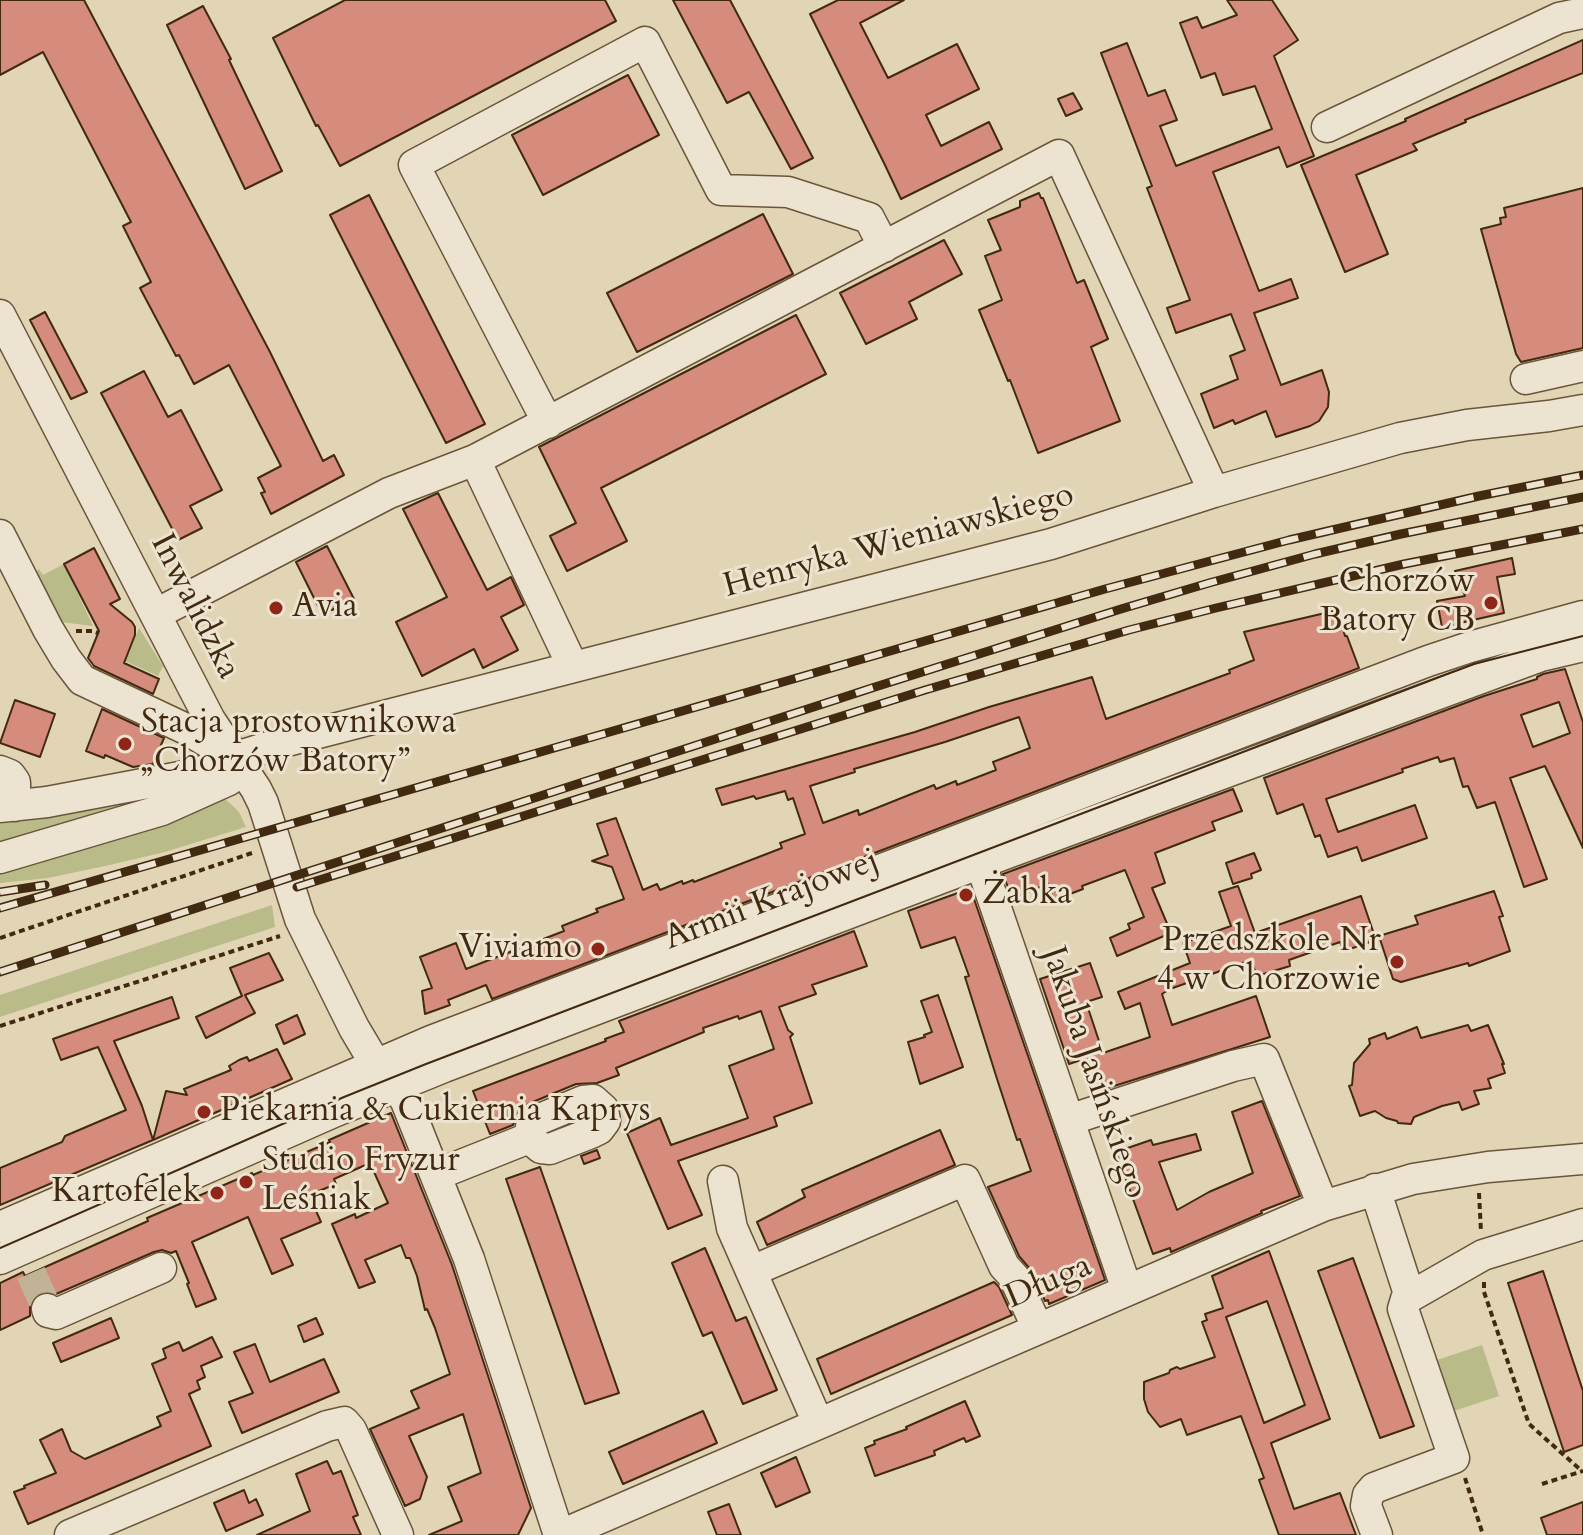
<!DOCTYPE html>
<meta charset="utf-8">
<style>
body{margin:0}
canvas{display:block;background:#e1d5b6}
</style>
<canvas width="1583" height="1535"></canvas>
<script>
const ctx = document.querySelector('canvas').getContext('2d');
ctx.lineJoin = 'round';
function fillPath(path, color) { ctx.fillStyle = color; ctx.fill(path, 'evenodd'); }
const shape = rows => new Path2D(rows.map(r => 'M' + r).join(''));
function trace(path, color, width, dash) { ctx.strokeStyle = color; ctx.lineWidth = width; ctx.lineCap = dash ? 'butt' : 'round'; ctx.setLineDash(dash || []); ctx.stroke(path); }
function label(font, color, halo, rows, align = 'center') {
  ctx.font = font + ' Cardo,serif'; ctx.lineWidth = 6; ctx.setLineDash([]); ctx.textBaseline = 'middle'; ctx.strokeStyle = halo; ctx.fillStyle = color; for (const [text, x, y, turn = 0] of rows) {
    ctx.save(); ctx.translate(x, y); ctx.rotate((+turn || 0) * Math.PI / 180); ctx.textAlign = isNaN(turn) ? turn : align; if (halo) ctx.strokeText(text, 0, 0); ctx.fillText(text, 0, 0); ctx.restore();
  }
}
fillPath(shape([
 [64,564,93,626,61,622,40,579,37,571,39,569,43,575],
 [139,628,163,666,158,676,125,661],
 [213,776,203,784,191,790,155,802,0,850,0,824,42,819,118,805,186,786,186,783],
 [216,796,226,800,232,805,239,812,246,827,165,852,105,866,48,878,0,883,0,864],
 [272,905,275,927,0,1017,0,995],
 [1482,1345,1499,1396,1454,1411,1437,1360]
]), '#b9bb89');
const building = shape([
 [0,0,84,0,270,352,323,461,334,455,344,475,271,514,261,493,265,492,258,478,281,466,229,365,194,384,179,355,176,356,140,288,151,282,123,226,131,222,43,52,0,75,0,0],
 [345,0,605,0,616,21,340,166,318,125,316,126,273,38,345,0],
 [673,0,730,0,813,158,791,169,749,92,727,103,673,0],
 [838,0,904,0,860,23,888,78,957,44,979,89,926,115,941,146,989,122,1002,149,901,199,884,163,810,14,838,0],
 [1227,0,1272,0,1298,40,1274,56,1314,156,1287,167,1279,147,1213,172,1259,291,1291,279,1298,298,1254,313,1281,385,1322,370,1329,392,1328,407,1319,421,1310,426,1276,437,1266,411,1235,424,1233,420,1214,428,1201,394,1238,379,1230,356,1245,350,1231,314,1176,333,1167,308,1190,300,1147,188,1152,186,1101,53,1127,43,1148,96,1165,90,1177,120,1160,126,1176,166,1272,129,1255,86,1223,95,1215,73,1201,78,1180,23,1197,17,1202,28,1237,15,1227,0],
 [203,6,231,59,229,60,282,171,245,189,167,25,203,6],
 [1583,40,1583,73,1465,120,1466,122,1413,144,1417,150,1356,175,1388,254,1345,272,1301,165,1406,121,1405,119,1583,40],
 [628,75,659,135,543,195,512,135,628,75],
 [1073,93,1082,109,1066,116,1058,99,1073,93],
 [1583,188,1583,348,1521,362,1516,354,1481,229,1501,224,1500,218,1506,217,1504,208,1583,188],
 [1039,193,1041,198,1043,198,1077,283,1084,280,1108,339,1091,347,1120,421,1038,453,1010,380,1008,381,979,310,1002,300,985,256,1001,250,988,220,1020,207,1020,201,1039,193],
 [369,195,485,424,446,443,330,215,369,195],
 [763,214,793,274,637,352,607,293,763,214],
 [944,240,962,274,909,302,917,319,866,344,840,293,944,240],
 [45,312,87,392,71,399,30,320,45,312],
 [796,315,826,374,601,488,627,541,567,571,550,536,576,523,539,447,796,315],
 [144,371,168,417,181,410,222,490,190,506,202,528,178,540,101,393,144,371],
 [438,493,487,590,511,577,524,605,501,617,518,650,483,668,474,649,422,676,396,622,447,597,403,509,438,493],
 [327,546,354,599,332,610,318,606,296,562,327,546],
 [94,548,120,599,110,604,132,622,135,627,135,635,124,663,159,679,153,694,94,666,88,658,99,631,64,564,94,548],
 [1512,558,1515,574,1497,577,1504,613,1442,627,1437,601,1465,596,1455,571,1512,558],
 [1338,610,1345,636,1347,636,1359,668,492,999,486,985,448,1000,450,1005,425,1014,422,991,432,988,420,957,456,943,466,969,564,931,562,926,598,912,596,909,624,899,612,867,592,861,608,855,597,824,616,818,643,890,657,884,660,890,682,881,683,884,693,880,694,882,782,848,780,843,805,834,793,798,788,800,785,791,756,799,754,796,722,805,716,789,915,732,989,707,1092,677,1106,719,1230,673,1229,670,1254,660,1244,632,1338,610],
 [1019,717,1030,748,993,762,996,770,957,785,956,781,936,789,934,785,859,815,858,810,823,823,810,786,855,772,854,769,945,742,1019,717],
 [1565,669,1583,722,1583,848,1545,766,1510,778,1547,879,1524,887,1495,802,1477,808,1468,786,1463,787,1454,758,1440,762,1438,757,1402,769,1403,772,1326,799,1338,832,1415,805,1427,838,1362,861,1357,847,1328,857,1320,835,1315,837,1303,804,1277,814,1264,778,1484,696,1537,679,1537,677,1543,674,1565,669],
 [1559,702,1570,733,1533,747,1521,715,1559,702],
 [15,700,55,714,40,757,0,743,15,700],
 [102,709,164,738,153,764,133,767,105,755,104,758,86,751,102,709],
 [1233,789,1242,811,1212,822,1215,830,1155,853,1165,883,1152,888,1171,933,1117,956,1110,938,1130,929,1128,924,1144,917,1125,870,1082,886,1083,889,1054,900,1048,884,1012,898,1003,874,1233,789],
 [1254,853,1261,870,1251,874,1252,878,1233,884,1226,863,1254,853],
 [1238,886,1255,933,1361,896,1376,940,1344,951,1340,942,1289,960,1290,966,1257,976,1251,960,1170,989,1162,994,1172,1025,1256,996,1270,1037,1095,1092,1084,1059,1069,1064,1040,979,1090,963,1102,997,1086,1002,1103,1053,1150,1037,1140,1003,1125,1009,1118,992,1190,963,1183,943,1231,926,1219,892,1238,886],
 [966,890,972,893,1105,1280,1049,1304,1048,1300,1045,1301,1030,1269,1019,1256,988,1187,1031,1171,1020,1139,1017,1140,998,1082,965,977,969,976,955,937,921,948,908,911,966,890],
 [1494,891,1503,916,1499,917,1510,951,1469,966,1468,963,1401,982,1393,979,1379,936,1418,924,1415,916,1494,891],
 [854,931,867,966,812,985,816,994,779,1007,788,1030,793,1034,790,1037,812,1103,774,1117,777,1126,678,1161,702,1215,668,1229,627,1133,660,1118,671,1145,748,1118,729,1066,774,1049,761,1011,739,1019,738,1016,703,1028,704,1032,616,1068,619,1075,597,1083,576,1084,528,1104,515,1115,516,1118,513,1125,490,1134,473,1091,606,1041,605,1039,624,1032,619,1021,854,931],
 [269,953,283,980,245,995,255,1013,206,1038,196,1017,242,996,230,968,269,953],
 [938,995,963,1067,920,1084,908,1042,925,1037,924,1035,932,1032,921,1001,938,995],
 [172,997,179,1018,114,1041,142,1106,153,1140,0,1205,0,1168,62,1142,65,1136,126,1110,98,1047,61,1060,53,1039,172,997],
 [297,1015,305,1034,284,1044,276,1025,297,1015],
 [1468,1025,1471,1031,1488,1025,1504,1064,1502,1064,1505,1073,1488,1079,1491,1088,1474,1091,1479,1104,1462,1110,1459,1102,1442,1106,1414,1117,1411,1124,1398,1123,1397,1121,1386,1118,1375,1111,1360,1116,1349,1086,1352,1085,1354,1063,1370,1044,1369,1039,1385,1033,1387,1039,1417,1027,1421,1038,1468,1025],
 [277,1049,292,1079,153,1140,166,1091,187,1095,184,1089,231,1070,229,1066,239,1060,247,1057,249,1061,277,1049],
 [1262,1101,1300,1196,1261,1211,1262,1213,1171,1252,1170,1248,1153,1254,1116,1152,1151,1140,1153,1145,1196,1134,1201,1150,1159,1162,1177,1210,1209,1192,1253,1173,1232,1112,1262,1101],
 [391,1113,452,1265,531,1508,518,1535,429,1535,462,1521,448,1487,481,1473,463,1414,409,1436,427,1477,420,1499,405,1506,370,1429,419,1408,411,1391,450,1374,435,1328,427,1309,425,1310,417,1276,410,1258,406,1258,401,1245,365,1260,375,1282,359,1288,332,1224,355,1214,356,1218,388,1203,370,1163,334,1179,336,1184,309,1195,321,1222,281,1239,293,1265,272,1274,248,1217,192,1242,216,1299,196,1307,187,1284,189,1283,176,1251,171,1253,162,1250,154,1252,56,1294,50,1291,41,1292,34,1297,30,1305,30,1316,0,1330,0,1283,23,1272,25,1276,148,1221,147,1218,252,1173,253,1175,330,1142,329,1140,391,1113],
 [940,1130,955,1165,767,1245,757,1222,805,1197,802,1190,940,1130],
 [597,1150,600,1158,584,1164,581,1156,597,1150],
 [540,1167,619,1393,585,1404,506,1179,540,1167],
 [705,1248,736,1321,746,1317,777,1390,743,1404,712,1332,703,1336,672,1263,705,1248],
 [1269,1251,1330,1419,1271,1443,1294,1509,1340,1493,1356,1535,1279,1535,1259,1480,1264,1478,1241,1416,1187,1435,1181,1419,1160,1427,1148,1412,1144,1399,1144,1382,1169,1373,1170,1370,1177,1367,1180,1369,1215,1357,1202,1322,1207,1320,1205,1314,1223,1308,1212,1276,1269,1251],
 [1267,1301,1305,1405,1264,1423,1226,1317,1267,1301],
 [1353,1258,1414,1426,1380,1438,1318,1271,1353,1258],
 [1543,1271,1583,1391,1583,1445,1564,1452,1508,1283,1543,1271],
 [994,1282,999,1287,1012,1315,831,1394,817,1359,994,1282],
 [111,1318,119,1338,61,1362,53,1343,111,1318],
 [316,1318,323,1334,304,1342,298,1326,316,1318],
 [212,1337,222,1357,201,1366,205,1377,197,1381,200,1389,189,1394,211,1446,28,1524,14,1492,25,1488,24,1486,56,1473,40,1440,62,1429,71,1451,85,1459,161,1426,157,1417,171,1411,152,1364,166,1358,163,1349,179,1342,183,1351,212,1337],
 [255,1344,270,1382,324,1359,339,1392,242,1433,229,1402,253,1393,234,1352,255,1344],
 [965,1401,980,1436,966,1442,964,1438,934,1451,935,1455,875,1476,865,1448,875,1444,874,1441,907,1429,906,1427,965,1401],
 [703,1411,717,1443,623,1484,609,1452,703,1411],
 [796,1457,810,1492,776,1507,761,1473,796,1457],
 [327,1461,333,1474,341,1471,358,1515,353,1517,361,1535,257,1535,310,1511,296,1474,327,1461],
 [244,1490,249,1503,256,1499,263,1515,226,1531,214,1503,244,1490],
 [1583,1502,1583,1535,1547,1535,1541,1518,1583,1502],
 [729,1504,741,1535,717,1535,708,1512,729,1504]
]);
fillPath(building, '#d58c7d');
trace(building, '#422a11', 2);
trace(shape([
 [31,1273,47,1309]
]), '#c1b395', 30, [30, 15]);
const minor = shape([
 [1327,127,1559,18,1583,13],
 [0,315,210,720,256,789,263,803,300,919,354,1028,376,1065,405,1099,469,1259,559,1535],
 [1526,379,1583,366],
 [548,423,414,165,645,42,721,190,788,192,869,218,884,247],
 [0,535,48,629,66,659,82,680,186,729,228,754],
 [156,614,389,493,475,460],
 [573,667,475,460,1059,155,1214,492],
 [0,771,10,775,15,782,15,806],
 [0,807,47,802,185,776,218,767,246,754,287,741,1051,544,1214,492,1400,438,1467,425,1549,416,1583,410],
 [976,844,985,876,1127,1290],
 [0,858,162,810,229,780,233,773],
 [1069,1120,1233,1066,1264,1059,1323,1206],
 [436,1175,529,1138,531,1127,535,1121,583,1101,593,1100,603,1109,605,1121,599,1129,591,1133,550,1149,541,1148,529,1138],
 [723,1181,732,1228,818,1423],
 [1375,1189,1410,1297],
 [0,1227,431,1041,1428,661,1470,647,1583,616],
 [0,1259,336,1111,444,1067,1002,855,1541,656,1583,646],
 [752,1271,965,1180,1004,1266,1014,1277,1038,1329],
 [47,1309,48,1312,56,1314,161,1268],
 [70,1535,327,1426,344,1422,351,1430,398,1535],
 [561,1535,1323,1206,1413,1179,1488,1167,1583,1159],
 [1377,1535,1366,1506,1368,1495,1374,1488,1454,1458,1403,1309,1406,1299,1483,1255,1583,1224]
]);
trace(minor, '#6a553a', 33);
trace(shape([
 [76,631,92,631,98,633],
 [0,938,252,853],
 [0,1026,280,936],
 [1479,1193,1481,1232],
 [1484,1282,1484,1292,1529,1424,1583,1472],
 [1465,1478,1483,1535],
 [1542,1484,1583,1471]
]), '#422a11', 4, [6, 4]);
trace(minor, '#ece4d0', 30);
trace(shape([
 [0,1248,344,1097,426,1064,1442,676,1474,664,1583,636]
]), '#422a11', 2);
const rail = shape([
 [297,887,925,690,1129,630,1216,608,1404,564,1583,529],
 [0,892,45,885],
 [0,908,1105,589,1289,540,1479,496,1583,475],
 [0,972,875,687,1121,609,1209,583,1315,554,1401,534,1583,497]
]);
trace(rail, '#422a11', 9);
trace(rail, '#ece4d0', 6, [18]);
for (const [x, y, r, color] of [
 [1491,603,8,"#8f2418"],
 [276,608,8,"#8f2418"],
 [125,744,8,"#8f2418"],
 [966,895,8,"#8f2418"],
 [598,949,8,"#8f2418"],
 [1397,962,8,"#8f2418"],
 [204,1112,8,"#8f2418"],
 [246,1182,8,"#8f2418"],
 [217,1193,8,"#8f2418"]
]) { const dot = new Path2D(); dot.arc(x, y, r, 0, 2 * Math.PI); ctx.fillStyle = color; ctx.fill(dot); trace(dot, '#ece4d0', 3); }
label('34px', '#422a11', '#ece4d0', [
 ["Henryka Wieniawskiego",899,542,-15],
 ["Inwalidzka",194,607,63],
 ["Armii Krajowej",772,901,-21],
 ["Jakuba Jasińskiego",1093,1073,71],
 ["Długa",1049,1283,-23]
]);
label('34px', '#422a11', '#ece4d0', [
 ["Chorzów",1475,583,"right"],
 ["Batory CB",1475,622,"right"],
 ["Avia",292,608],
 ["Stacja prostownikowa",141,724],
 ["„Chorzów Batory”",141,763],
 ["Żabka",982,895],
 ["Przedszkole Nr",1381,942,"right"],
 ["4 w Chorzowie",1381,981,"right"],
 ["Viviamo",582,949,"right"],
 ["Piekarnia & Cukiernia Kaprys",220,1112],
 ["Studio Fryzur",262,1162],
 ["Leśniak",262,1201],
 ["Kartofelek",201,1193,"right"]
], 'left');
</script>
